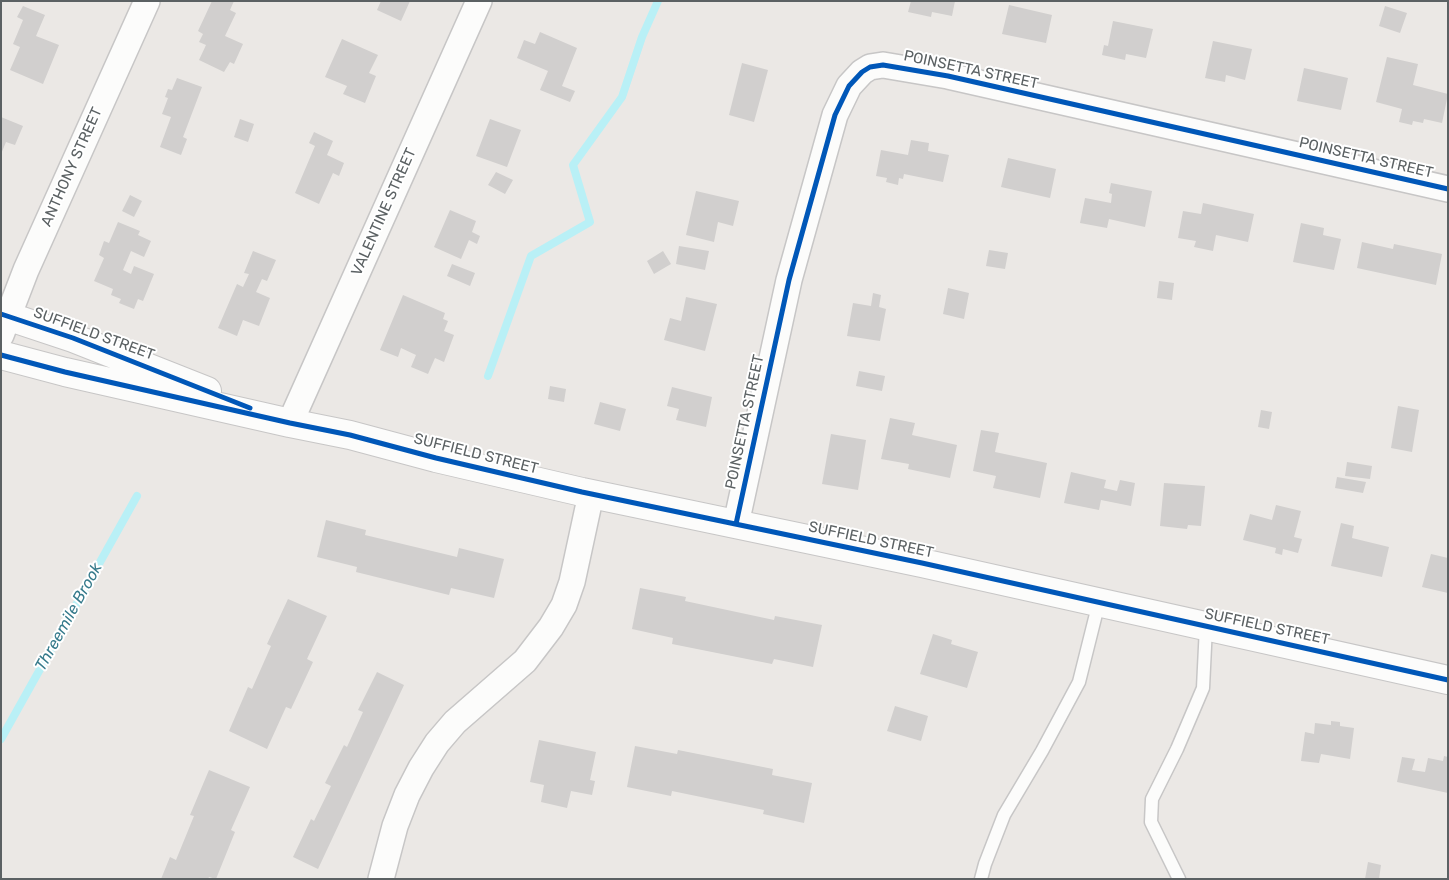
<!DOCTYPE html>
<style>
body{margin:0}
#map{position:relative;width:1449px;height:880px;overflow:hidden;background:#ebe8e5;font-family:Rubik,sans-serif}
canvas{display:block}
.frame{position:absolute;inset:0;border:2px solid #5b6163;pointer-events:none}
</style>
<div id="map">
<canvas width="1449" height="880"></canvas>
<div class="frame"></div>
</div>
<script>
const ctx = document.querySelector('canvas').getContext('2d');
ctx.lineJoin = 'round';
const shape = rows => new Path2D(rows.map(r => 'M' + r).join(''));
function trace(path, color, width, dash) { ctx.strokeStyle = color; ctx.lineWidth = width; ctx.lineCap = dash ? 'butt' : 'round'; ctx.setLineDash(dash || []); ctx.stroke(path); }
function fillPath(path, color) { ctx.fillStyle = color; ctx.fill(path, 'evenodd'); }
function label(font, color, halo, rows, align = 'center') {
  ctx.font = font + ' Rubik,sans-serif'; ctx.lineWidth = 4; ctx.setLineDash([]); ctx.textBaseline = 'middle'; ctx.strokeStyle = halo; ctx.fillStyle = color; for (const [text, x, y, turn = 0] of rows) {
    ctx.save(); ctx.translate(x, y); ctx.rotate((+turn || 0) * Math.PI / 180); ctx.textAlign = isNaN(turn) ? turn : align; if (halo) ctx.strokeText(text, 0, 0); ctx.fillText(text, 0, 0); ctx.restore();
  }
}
trace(shape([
 [488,376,531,256,590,222,573,165,622,97,642,37,658,1],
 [1,739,137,496]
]), '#b9f0f6', 8);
fillPath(shape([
 [212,1,234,1,230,10,236,13,225,36,243,44,234,64,230,62,224,72,199,60,206,45,199,42,203,34,198,31],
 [381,1,410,1,401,21,377,10],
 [911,1,955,1,952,16,932,12,931,17,908,12],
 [1009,5,1052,15,1046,43,1002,34],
 [23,6,45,15,36,36,59,45,43,84,10,70,20,47,13,44,23,20,17,17],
 [1385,6,1407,13,1400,33,1379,26],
 [1113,21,1153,29,1146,58,1126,54,1125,60,1102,55,1104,45,1108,46],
 [540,32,577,48,562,86,575,91,570,102,540,90,548,71,517,58,524,40,535,44],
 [342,39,378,55,369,73,376,76,365,103,343,94,347,86,325,77],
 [1213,41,1252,49,1245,80,1226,75,1225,82,1205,78],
 [1387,57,1418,64,1413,85,1448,94,1442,123,1424,119,1423,123,1413,121,1412,125,1399,122,1402,109,1376,102],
 [742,63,768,70,754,122,729,115],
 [1304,68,1348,78,1341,110,1297,101],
 [177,78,202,87,183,137,187,139,181,155,160,147,171,117,162,114,168,98,165,97,168,89,172,90],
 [1,117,23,126,15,145,6,142,1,154],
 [240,119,254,124,248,142,234,137],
 [490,119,521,130,507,167,476,156],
 [314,132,333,141,327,155,344,163,339,176,333,173,319,204,295,193,315,146,309,143],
 [911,140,929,143,928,151,949,155,943,182,904,174,903,179,899,178,898,185,886,182,887,178,876,176,881,150,908,155],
 [1008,158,1056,169,1050,198,1001,187],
 [496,172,513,180,505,194,488,185],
 [1111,183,1152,191,1145,227,1109,219,1107,228,1080,223,1085,198,1111,203,1112,194,1109,193],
 [696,191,739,201,733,226,718,222,714,242,686,235],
 [130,195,142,201,134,217,122,211],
 [1203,203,1254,214,1248,242,1216,235,1213,251,1194,247,1196,241,1178,238,1183,211,1201,214],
 [450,210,476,221,472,232,480,236,477,244,469,240,461,259,434,247],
 [118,222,140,231,138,235,151,241,144,257,131,251,123,270,131,274,134,266,154,274,143,301,138,299,134,309,119,303,121,299,111,295,113,289,94,281,104,258,99,255,104,241,109,243],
 [1301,223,1324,228,1323,235,1341,239,1334,270,1293,262],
 [1362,242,1393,249,1394,244,1442,254,1436,285,1357,268],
 [679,246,709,251,705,270,676,264],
 [989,250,1008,253,1005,269,986,266],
 [253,251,276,260,267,281,262,279,256,292,270,298,259,326,243,320,237,336,218,328,237,284,243,287,249,274,244,273],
 [663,251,671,264,654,274,647,261],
 [452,264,475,273,470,286,447,276],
 [1159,281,1174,283,1172,300,1157,298],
 [948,288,969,293,964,319,943,314],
 [873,293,881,295,879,307,886,309,880,341,847,336,853,303,871,306],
 [403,295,445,313,443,319,448,321,444,331,454,335,444,362,435,358,428,374,411,367,416,355,401,348,398,357,380,350],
 [686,297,717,304,705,351,664,340,670,318,681,321],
 [859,371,885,376,882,391,856,386],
 [550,386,566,389,564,402,548,399],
 [672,387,712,397,706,427,676,420,679,409,667,406],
 [600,402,626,409,620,431,594,424],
 [1398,406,1419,410,1412,452,1391,448],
 [1261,410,1272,412,1269,429,1258,427],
 [890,418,915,423,912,435,957,445,950,478,908,469,909,464,881,459],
 [981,430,999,433,995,452,1047,463,1040,498,993,488,996,476,973,471],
 [831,434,866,440,858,490,822,484],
 [1347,462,1372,466,1370,479,1345,476],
 [1071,472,1106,480,1104,488,1117,491,1120,480,1135,483,1131,506,1101,500,1099,510,1064,503],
 [1337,477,1366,482,1363,493,1335,488],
 [1164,483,1205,486,1201,526,1188,525,1187,529,1160,526],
 [1276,505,1301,511,1294,537,1302,539,1298,553,1283,549,1282,555,1275,553,1276,548,1243,540,1250,514,1272,520],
 [326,520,366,530,365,535,457,557,459,548,504,559,494,598,451,588,449,595,356,572,357,567,317,557],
 [1341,523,1354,526,1352,538,1389,547,1382,577,1331,566],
 [1431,554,1448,558,1448,593,1422,587],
 [640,588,686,597,685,601,774,620,775,616,822,625,813,667,774,659,772,664,672,644,673,638,632,629],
 [288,599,327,616,307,659,313,662,291,709,286,707,267,749,229,731,248,687,252,689,271,646,267,644],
 [933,634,952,640,951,644,978,652,967,688,920,674],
 [377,672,404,685,318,869,293,857,311,819,314,821,331,786,325,783,344,745,347,747,363,712,358,710],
 [895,706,928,716,921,741,887,731],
 [1331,721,1340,722,1340,726,1354,728,1350,759,1321,754,1319,763,1301,761,1305,732,1314,734,1315,723,1331,725],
 [539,740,596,752,590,780,595,781,592,795,571,791,567,808,541,802,544,785,530,782],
 [635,746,677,754,678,750,773,769,772,775,812,783,804,823,763,814,764,810,672,791,671,796,627,787],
 [1444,756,1448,757,1448,793,1397,782,1402,757,1415,759,1412,770,1425,772,1428,758,1443,761],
 [209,770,250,787,231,830,235,832,216,879,209,877,208,879,161,879,170,857,176,860,194,816,190,815],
 [1368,862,1381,865,1379,879,1365,879]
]), '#d1cfce');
const lane = shape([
 [981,879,985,864,1004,815,1042,751,1079,682,1099,602],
 [1179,879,1151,822,1152,799,1177,749,1203,688,1206,626]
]);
const street = shape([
 [1,335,26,270,147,1],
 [290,423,479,1],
 [736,524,789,280,835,115,849,86,862,72,870,67,883,65,948,76,1448,189],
 [381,879,395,826,407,795,421,768,437,743,455,722,525,661,551,627,564,605,572,582,591,494]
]);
const secondary = shape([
 [1,314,73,338,207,391],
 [1,355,65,372,290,423,350,435,436,458,582,492,922,563,1448,680]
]);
trace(lane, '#c7c6c6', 15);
trace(street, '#c7c6c6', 28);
trace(secondary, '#c7c6c6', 30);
trace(lane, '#fcfcfb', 12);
trace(street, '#fcfcfb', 25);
trace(secondary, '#fcfcfb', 28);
trace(shape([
 [1,314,73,338,250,408],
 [1,355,65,372,290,423,350,435,436,458,582,492,922,563,1448,680],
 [736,524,789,280,835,115,849,86,862,72,870,67,883,65,948,76,1448,189]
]), '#0057b8', 5);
label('15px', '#5b6163', '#fff', [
 ["POINSETTA STREET",971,70,12],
 ["POINSETTA STREET",1366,158,13],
 ["ANTHONY STREET",72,167,-66],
 ["VALENTINE STREET",384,212,-66],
 ["SUFFIELD STREET",94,334,20],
 ["POINSETTA STREET",745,422,-78],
 ["SUFFIELD STREET",476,454,14],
 ["SUFFIELD STREET",871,540,12],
 ["SUFFIELD STREET",1267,627,12]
]);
label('italic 16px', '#377b8c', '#fff', [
 ["Threemile Brook",69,617,-61]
]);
</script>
